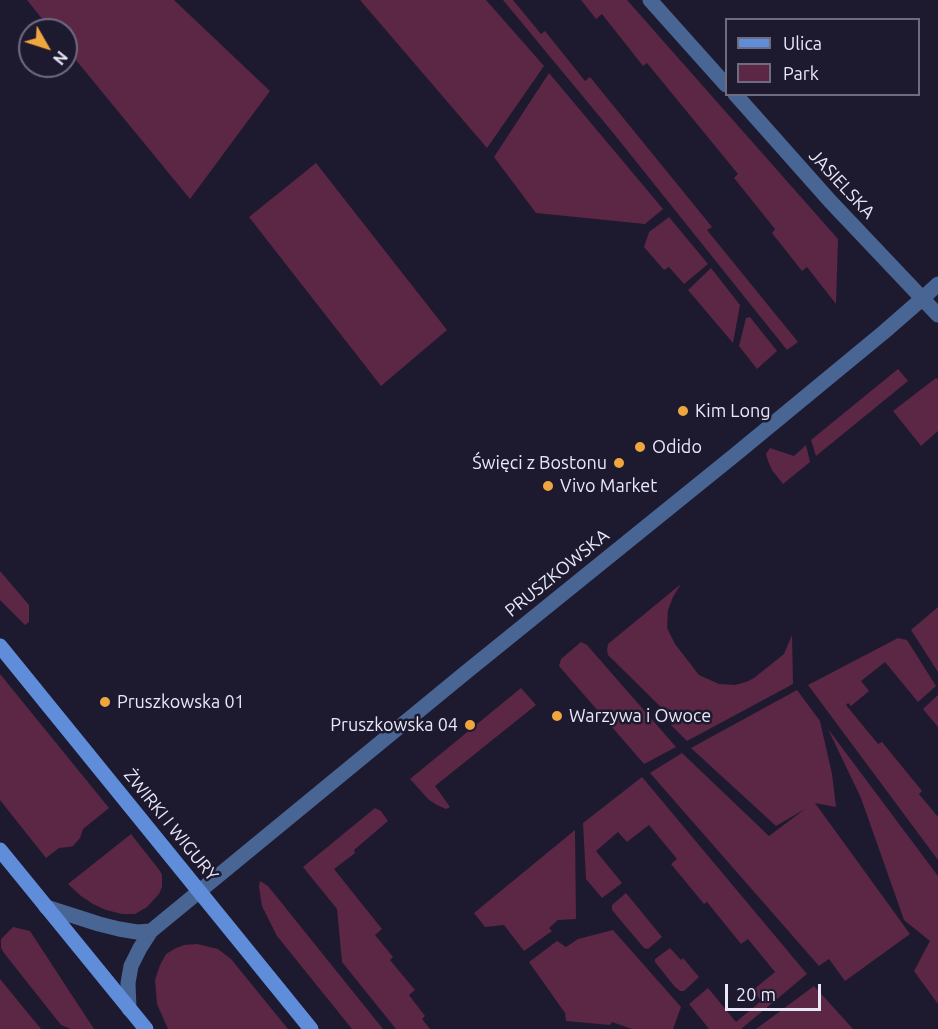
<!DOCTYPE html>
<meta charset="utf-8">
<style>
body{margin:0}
#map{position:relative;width:938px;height:1029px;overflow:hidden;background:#1d1a30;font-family:Ubuntu,sans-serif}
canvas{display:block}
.legend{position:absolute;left:725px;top:18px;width:195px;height:78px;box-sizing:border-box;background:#1d1a30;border:2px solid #6f6c80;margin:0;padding:8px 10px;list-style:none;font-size:18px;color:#e9e8f8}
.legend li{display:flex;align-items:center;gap:12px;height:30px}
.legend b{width:30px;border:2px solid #6f6c80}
.north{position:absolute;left:18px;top:18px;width:60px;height:60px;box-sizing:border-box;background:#1d1a30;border:2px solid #6f6c80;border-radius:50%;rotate:129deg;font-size:16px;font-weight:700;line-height:24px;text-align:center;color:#e9e8f8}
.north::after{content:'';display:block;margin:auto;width:21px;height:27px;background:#efa73d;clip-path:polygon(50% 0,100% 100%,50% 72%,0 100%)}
.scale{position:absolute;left:725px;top:984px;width:96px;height:27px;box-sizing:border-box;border:3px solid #e9e8f8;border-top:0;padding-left:8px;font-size:18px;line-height:21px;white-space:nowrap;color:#e9e8f8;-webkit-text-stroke:4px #1d1a30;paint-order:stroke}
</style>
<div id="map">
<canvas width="938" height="1029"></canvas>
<ul class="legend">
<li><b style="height:8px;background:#608dd9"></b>Ulica</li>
<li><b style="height:16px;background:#5c2645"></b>Park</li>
</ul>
<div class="north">N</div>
<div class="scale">20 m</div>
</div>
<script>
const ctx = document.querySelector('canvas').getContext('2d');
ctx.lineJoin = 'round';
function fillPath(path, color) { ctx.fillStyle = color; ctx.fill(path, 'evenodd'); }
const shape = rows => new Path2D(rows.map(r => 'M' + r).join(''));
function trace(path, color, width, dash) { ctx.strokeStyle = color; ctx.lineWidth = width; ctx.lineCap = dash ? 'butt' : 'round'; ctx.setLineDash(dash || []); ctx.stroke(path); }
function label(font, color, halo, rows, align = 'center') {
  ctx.font = font + ' Ubuntu,sans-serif'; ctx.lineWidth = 5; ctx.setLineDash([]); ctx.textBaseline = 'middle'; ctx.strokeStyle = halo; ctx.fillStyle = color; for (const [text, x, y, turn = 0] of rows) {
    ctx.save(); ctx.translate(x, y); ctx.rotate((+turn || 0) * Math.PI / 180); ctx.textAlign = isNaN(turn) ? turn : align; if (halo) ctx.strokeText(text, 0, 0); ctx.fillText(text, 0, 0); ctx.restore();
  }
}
fillPath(shape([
 [27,0,174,0,270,91,190,199,66,48,66,30,51,30],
 [360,0,486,0,544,66,487,148],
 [503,0,513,0,541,34,545,31,585,81,590,77,712,227,707,230,798,342,787,350,614,134],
 [581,0,627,0,838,239,836,304,807,267,802,271,772,233,775,229,734,178,738,174,647,63,643,66,602,14,596,19],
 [549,73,663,209,645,224,536,213,494,157],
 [316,163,447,330,381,386,249,217],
 [669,217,708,264,684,284,669,267,664,270,644,247,649,232],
 [711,268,740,305,733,343,688,290],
 [750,317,777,351,757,369,739,346,746,318],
 [898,369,908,381,816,456,811,440],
 [936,378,938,379,938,431,921,446,893,411],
 [806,445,810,462,783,484,772,470,768,461,766,454,770,448,794,456],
 [0,571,29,605,29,622,25,625,0,600],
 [681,584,673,597,668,610,667,628,675,644,699,675,719,684,735,685,746,682,754,678,784,654,792,635,793,684,687,741,671,725,673,719,608,655,607,650,608,644],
 [938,607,938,672,911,630],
 [898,638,907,640,936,686,918,702,885,662,861,681,869,691,851,706,848,703,846,705,878,744,882,742,922,791,919,794,938,817,938,860,808,685],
 [581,642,587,645,676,747,644,764,559,666,561,659],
 [0,674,109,808,83,829,80,838,73,846,69,847,59,848,46,858,0,800],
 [521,688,536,705,435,786,450,807,446,809,437,805,429,800,410,779],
 [797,690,820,721,832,774,836,807,815,803,910,934,845,981,829,959,819,966,650,773,682,753,769,836,805,809,776,826,691,748],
 [938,695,938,727,923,709],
 [828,729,938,876,938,1004,914,971,930,941,904,920,861,798],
 [642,777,807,974,741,1029,709,1029,689,1004,708,988,736,1022,761,1001,753,990,775,972,748,939,741,944,707,902,704,904,671,864,677,859,649,825,627,842,618,832,596,851,622,883,602,898,586,879,583,823],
 [375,808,381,811,388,821,354,850,355,853,334,869,382,929,375,935,393,957,390,960,415,990,409,995,425,1016,422,1019,430,1029,396,1029,342,962,337,909,303,867],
 [575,830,576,919,558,920,549,928,552,931,524,951,504,925,485,927,474,913],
 [131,834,160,871,162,875,162,887,159,894,147,907,135,914,122,914,106,910,93,904,81,896,68,884],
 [260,881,268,886,383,1029,352,1029,277,936,262,906,259,887],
 [626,893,662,937,648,949,644,948,612,910,612,905],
 [13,927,30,931,94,1029,71,1029,61,1025,4,953,1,948,1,939],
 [613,930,681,1007,673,1029,632,1029,612,1022,610,1025,566,1021,565,1013,529,962,557,941,566,947,578,939],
 [197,944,218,949,231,959,288,1029,168,1029,157,1004,155,980,160,965,166,954,176,948,184,945],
 [670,948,681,960,683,958,699,977,684,991,680,991,675,987,655,962,655,959],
 [0,979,41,1029,0,1029],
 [814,986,853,1029,756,1029]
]), '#5c2645');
trace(shape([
 [650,0,726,85],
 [735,94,830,201,938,315],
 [46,907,99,924,119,929,137,932,151,931],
 [129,1009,128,983,131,966,140,948,151,931,465,673,736,454,884,332,923,298,938,284]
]), '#496594', 15);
trace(shape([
 [0,646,311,1029],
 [0,850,146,1029]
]), '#608dd9', 15);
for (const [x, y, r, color] of [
 [683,411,6,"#efa73d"],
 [640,447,6,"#efa73d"],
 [619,463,6,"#efa73d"],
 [548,486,6,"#efa73d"],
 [105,702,6,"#efa73d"],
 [557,716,6,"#efa73d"],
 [470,725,6,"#efa73d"]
]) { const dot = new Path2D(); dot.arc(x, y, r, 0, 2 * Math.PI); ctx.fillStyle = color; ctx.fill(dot); trace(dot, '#1d1a30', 2); }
label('18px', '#e9e8f8', '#1d1a30', [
 ["JASIELSKA",842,184,47],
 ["PRUSZKOWSKA",557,573,-39],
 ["ŻWIRKI I WIGURY",171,825,51]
]);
label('18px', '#e9e8f8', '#1d1a30', [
 ["Kim Long",695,411],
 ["Odido",652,447],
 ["Święci z Bostonu",607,463,"right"],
 ["Vivo Market",560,486],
 ["Pruszkowska 01",117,702],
 ["Warzywa i Owoce",569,716],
 ["Pruszkowska 04",458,725,"right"]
], 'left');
</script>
